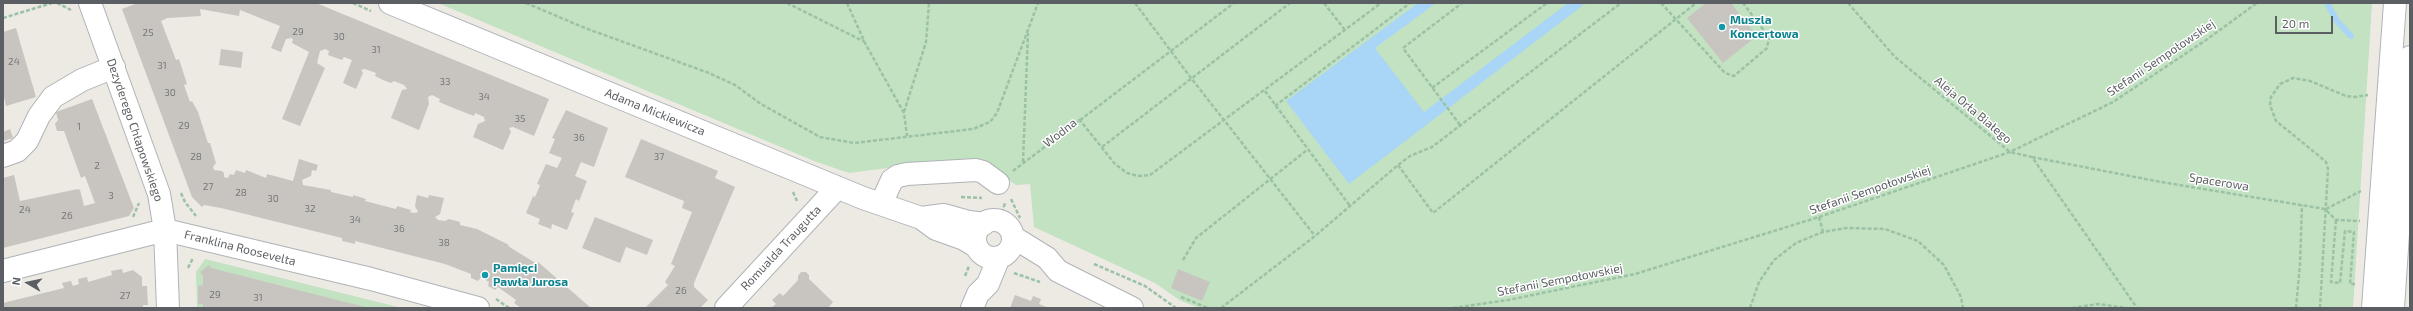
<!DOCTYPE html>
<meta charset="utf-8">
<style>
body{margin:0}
#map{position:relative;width:2413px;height:311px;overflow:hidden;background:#eceae3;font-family:"Exo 2",sans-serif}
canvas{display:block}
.frame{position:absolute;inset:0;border:4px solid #5b5e62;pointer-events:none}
.north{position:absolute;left:8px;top:263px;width:40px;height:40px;-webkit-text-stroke:3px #fff;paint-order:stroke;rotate:279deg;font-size:11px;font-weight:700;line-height:16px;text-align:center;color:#5b5e62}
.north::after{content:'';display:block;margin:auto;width:14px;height:18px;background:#5b5e62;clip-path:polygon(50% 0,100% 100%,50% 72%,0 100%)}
.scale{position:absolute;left:2275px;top:16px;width:58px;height:18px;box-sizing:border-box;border:2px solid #5b5e62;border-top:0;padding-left:5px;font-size:12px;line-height:14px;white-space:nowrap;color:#5b5e62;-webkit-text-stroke:3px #fff;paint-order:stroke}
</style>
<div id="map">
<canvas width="2413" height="311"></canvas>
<div class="frame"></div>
<div class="north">N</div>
<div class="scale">20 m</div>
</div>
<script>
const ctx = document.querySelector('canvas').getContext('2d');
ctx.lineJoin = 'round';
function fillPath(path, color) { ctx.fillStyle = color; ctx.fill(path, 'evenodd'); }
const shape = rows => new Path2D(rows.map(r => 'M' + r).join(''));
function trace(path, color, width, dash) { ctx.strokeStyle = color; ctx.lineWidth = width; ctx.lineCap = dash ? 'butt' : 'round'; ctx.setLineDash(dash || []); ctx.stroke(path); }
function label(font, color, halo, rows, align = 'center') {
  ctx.font = font + ' "Exo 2",sans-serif'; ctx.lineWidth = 3; ctx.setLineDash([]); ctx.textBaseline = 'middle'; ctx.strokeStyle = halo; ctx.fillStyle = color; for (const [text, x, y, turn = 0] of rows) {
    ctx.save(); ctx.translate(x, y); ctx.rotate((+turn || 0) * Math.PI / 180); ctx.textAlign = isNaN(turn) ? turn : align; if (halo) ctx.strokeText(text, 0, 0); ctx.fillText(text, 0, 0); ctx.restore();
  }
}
fillPath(shape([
 [438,3,2372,3,2353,308,1200,308,1181,301,1155,283,1034,227,1030,184,1016,185,983,163,933,162,849,173,814,161],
 [205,259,402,308,197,308,196,272]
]), '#c2e2c2');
fillPath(shape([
 [1418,3,1436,3,1375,48,1424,112,1568,3,1586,3,1349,184,1286,101]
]), '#a9d6f6');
trace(shape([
 [2327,3,2337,21,2351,36]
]), '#a9d6f6', 6);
fillPath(shape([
 [138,3,316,3,549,99,534,136,513,127,509,128,511,132,503,150,473,137,478,124,485,121,484,117,475,113,474,116,456,109,439,102,440,99,432,95,428,97,429,104,419,130,391,118,402,90,407,89,404,85,394,81,391,83,383,80,375,76,376,73,365,69,361,70,363,73,356,89,343,83,352,60,344,57,342,60,328,55,329,51,325,49,320,51,317,63,325,68,300,126,282,119,309,52,292,43,293,39,291,38,286,39,281,52,271,48,280,26,240,10,239,16,200,9,201,16,167,18,161,21,176,60,179,59,187,84,184,85,190,102,192,101,198,112,208,143,210,143,216,163,213,167,214,170,222,171,224,173,224,177,228,178,230,174,234,175,236,170,245,173,246,170,266,178,267,174,293,181,299,159,318,165,316,171,312,170,311,176,302,180,303,185,331,190,331,192,353,197,353,195,366,199,365,201,396,209,397,206,411,210,410,212,414,213,418,212,415,206,417,195,428,198,429,195,444,198,440,214,435,217,438,220,445,221,449,219,460,222,460,225,477,229,509,245,508,246,537,264,538,262,591,308,521,308,514,303,516,300,498,287,495,290,488,286,489,282,481,277,478,281,471,278,471,274,445,264,355,241,355,244,342,241,342,238,221,208,204,205,202,207,192,197,122,9],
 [1706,3,1731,3,1757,36,1723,63,1687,18],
 [16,28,36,97,6,106,3,92,3,32],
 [221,49,243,52,241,68,219,65],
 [92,99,134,208,129,216,3,248,3,178,14,175,20,201,78,189,80,190,84,206,95,203,85,176,81,178,64,131,57,131,55,124,58,120,56,112],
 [566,110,608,128,594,167,581,162,575,176,587,181,579,201,576,199,571,212,574,213,567,230,552,224,551,229,538,224,540,219,526,213,533,196,535,197,540,185,537,184,546,164,557,168,562,158,549,153,555,139,552,138],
 [10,129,13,138,3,141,3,132],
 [641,139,718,171,715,178,735,187,694,283,694,287,708,300,700,308,645,308,668,285,665,282,675,266,671,264,692,212,682,208,684,201,625,177],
 [595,217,653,240,647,255,626,247,620,263,582,248],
 [209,265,211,268,369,308,203,308,203,304,198,304,198,286,203,285,203,276,200,272],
 [122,269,123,273,133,270,142,277,142,286,147,286,148,305,143,305,143,308,3,308,3,303,64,288,62,283,71,281,73,286,79,284,78,279,87,277,88,282,112,275,111,271],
 [1178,269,1210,282,1202,301,1171,288],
 [801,272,806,272,809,275,809,279,833,302,828,308,771,308,776,304,772,300,780,293,783,296,798,280,798,276],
 [1015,295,1031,301,1033,296,1041,299,1039,304,1049,308,1010,308]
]), '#c8c5c0');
const minor = shape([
 [90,3,159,194,165,230,168,308],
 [390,3,863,198,921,218,936,229,964,239,977,247],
 [3,156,17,151,27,141,39,116,53,97,82,80,114,67],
 [881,204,892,180,898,176,907,174,976,170,983,172,998,183],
 [921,218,944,215,969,222,984,224],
 '975 239a19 19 0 1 1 38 0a19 19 0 1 1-38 0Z',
 [1013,237,1047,258,1058,271,1132,308],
 [3,271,165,230,371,279,478,308],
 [726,308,837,188],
 [972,308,978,294,988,284,999,257],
 [2373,308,2395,3],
 [2393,308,2410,57]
]);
trace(minor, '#b0b3b7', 24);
trace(shape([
 [57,3,71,10],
 [353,3,371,11],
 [526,3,585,28,709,73,735,85,761,104,820,137,854,143,973,129,990,122,997,113,1038,3],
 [787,3,865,42],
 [847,3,865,43,904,113,907,136],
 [1135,3,1191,78,1315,236],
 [1324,3,1345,30],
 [1661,3,1725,73,1734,76,1767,48,1769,37,1743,3],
 [1848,3,1895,57,2010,152,2032,157,2137,308],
 [3,18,52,3],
 [1432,88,1547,3],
 [1265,91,1350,206],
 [1275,106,1410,3],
 [904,112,926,42,929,3],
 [1079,119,1115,164,1127,173,1138,176,1150,175,1381,3],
 [1460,125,1403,48,1462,3],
 [1102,147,1290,3],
 [2032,157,2161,182,2325,209,2336,220,2360,221],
 [1023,162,1028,33],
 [1398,165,1433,213,1696,3],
 [1013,171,1234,3],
 [793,192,797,201],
 [181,193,185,202,196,216],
 [961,197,982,198],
 [1011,199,1020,218],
 [2326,209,2361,191],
 [1002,213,1005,203],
 [133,217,139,203],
 [1819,217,1823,232],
 [2336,220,2331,282,2340,283,2345,231,2354,232,2350,284,2355,284],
 [1183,260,1196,238,1307,150],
 [1094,264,1145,286,1176,308],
 [188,268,193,258],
 [1014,273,1040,282],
 [965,276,969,266],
 [1181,297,1208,308],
 [496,299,509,308],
 [1221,308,1315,236,1398,165,1410,156,1432,147,1621,3],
 [1453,308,1508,300,1635,274,1819,217,2010,152,2113,102,2206,40,2257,3],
 [1750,308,1759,282,1774,260,1796,243,1823,232,1846,228,1885,229,1918,241,1944,265,1961,297,1963,308],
 [2072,308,2098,304,2127,308],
 [2296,308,2300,264,2302,205],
 [2320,308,2328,169,2326,162,2318,155,2276,121,2270,105,2271,97,2280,84,2293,78,2310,81,2346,96,2355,97,2368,95]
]), '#9cc2a6', 2.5, [4, 2]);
trace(minor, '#fff', 22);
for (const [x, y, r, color] of [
 [1722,27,4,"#0f9aa8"],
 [485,275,4,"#0f9aa8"]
]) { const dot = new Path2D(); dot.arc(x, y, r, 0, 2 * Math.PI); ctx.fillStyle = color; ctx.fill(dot); trace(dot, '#fff', 1.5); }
label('10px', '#76787a', null, [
 ["29",298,32],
 ["25",148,33],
 ["30",339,37],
 ["31",376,50],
 ["24",14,62],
 ["31",162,66],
 ["33",445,82],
 ["30",170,93],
 ["34",484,97],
 ["35",520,119],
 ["29",184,126],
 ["1",79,127],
 ["36",579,138],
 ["28",196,157],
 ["37",659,157],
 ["2",97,166],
 ["27",208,187],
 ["28",241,193],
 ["3",111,196],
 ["30",273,199],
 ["32",310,209],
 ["24",25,210],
 ["26",67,216],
 ["34",355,220],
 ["36",399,229],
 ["38",444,243],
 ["26",681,291],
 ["29",215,295],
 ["27",125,296],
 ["31",258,298]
]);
label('bold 12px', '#0d838f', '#fff', [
 ["Muszla",1730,20],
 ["Koncertowa",1730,34],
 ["Pamięci",493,268],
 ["Pawła Jurosa",493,282]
], 'left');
label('12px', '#5b5e62', '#fff', [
 ["Stefanii Sempołowskiej",2161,58,-34],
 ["Aleja Orła Białego",1973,110,40],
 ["Adama Mickiewicza",655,112,22],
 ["Dezyderego Chłapowskiego",135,130,71],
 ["Wodna",1060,133,-38],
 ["Spacerowa",2219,182,9],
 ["Stefanii Sempołowskiej",1870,190,-19],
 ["Franklina Roosevelta",240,248,14],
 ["Romualda Traugutta",781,248,-47],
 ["Stefanii Sempołowskiej",1560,280,-11]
]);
</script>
